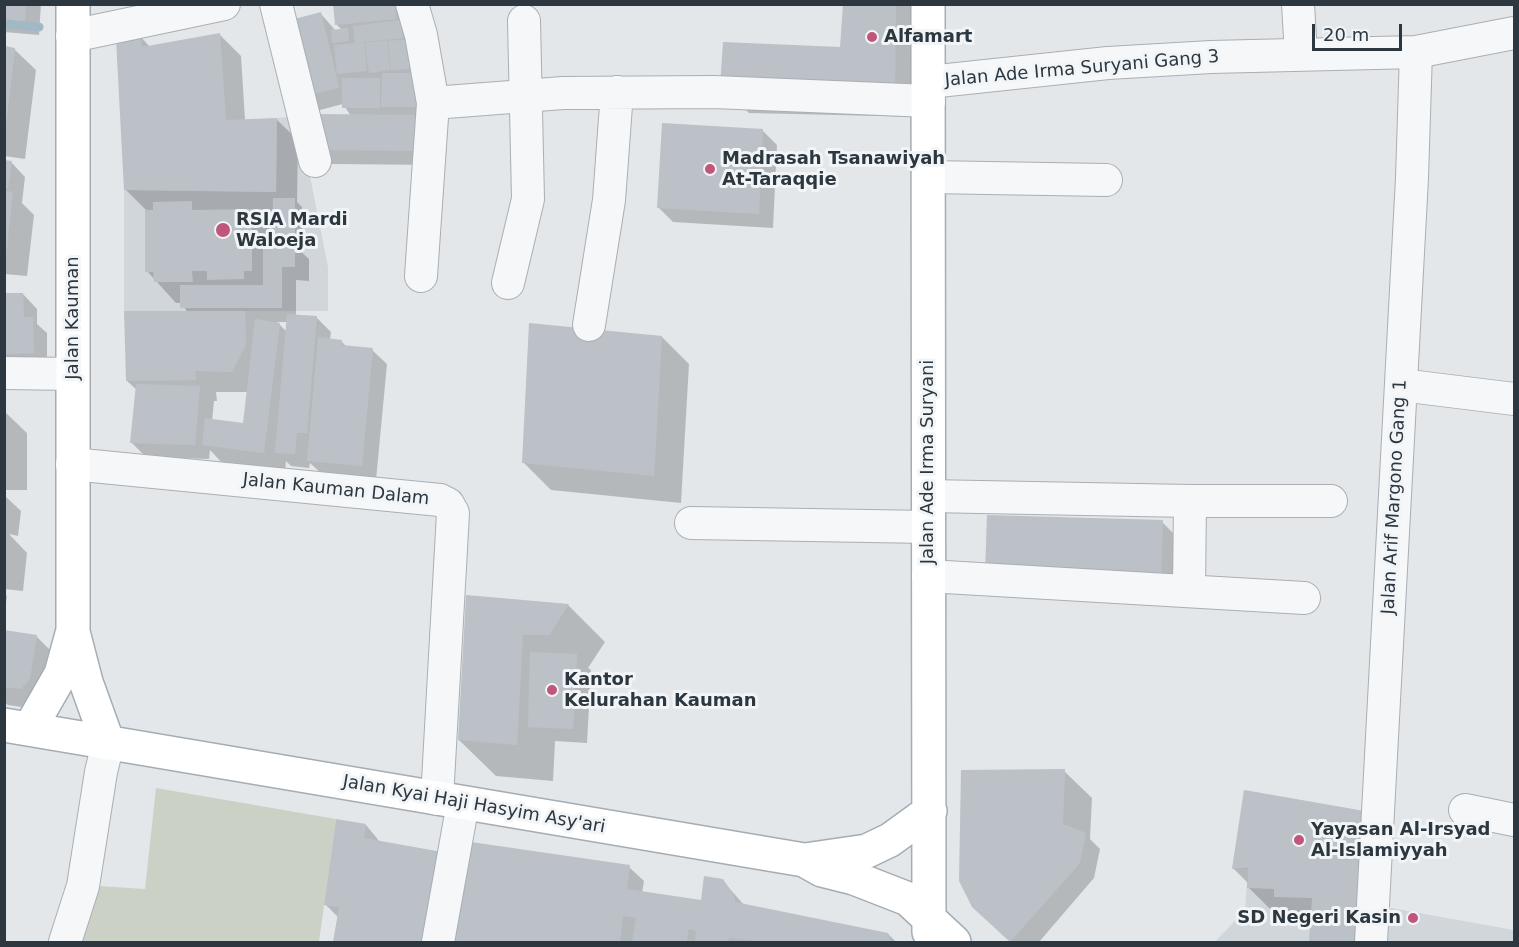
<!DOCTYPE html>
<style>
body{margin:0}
#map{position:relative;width:1519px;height:947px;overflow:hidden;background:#e3e7ea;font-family:"DejaVu Sans",sans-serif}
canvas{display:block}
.frame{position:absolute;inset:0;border:6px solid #2d3740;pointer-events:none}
.scale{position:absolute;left:1312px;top:24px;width:90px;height:27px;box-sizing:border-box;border:3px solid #2d3740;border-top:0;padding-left:8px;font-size:18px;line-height:21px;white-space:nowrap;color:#2d3740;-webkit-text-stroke:4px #f2f5f7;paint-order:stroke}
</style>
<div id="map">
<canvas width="1519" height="947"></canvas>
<div class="frame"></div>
<div class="scale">20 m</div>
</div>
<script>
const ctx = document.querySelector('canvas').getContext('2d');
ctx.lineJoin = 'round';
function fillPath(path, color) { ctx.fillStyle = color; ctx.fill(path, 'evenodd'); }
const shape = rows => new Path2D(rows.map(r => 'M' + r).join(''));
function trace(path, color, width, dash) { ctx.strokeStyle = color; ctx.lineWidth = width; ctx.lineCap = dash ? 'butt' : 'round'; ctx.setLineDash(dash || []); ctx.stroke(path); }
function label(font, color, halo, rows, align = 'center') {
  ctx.font = font + ' "DejaVu Sans",sans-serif'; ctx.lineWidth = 6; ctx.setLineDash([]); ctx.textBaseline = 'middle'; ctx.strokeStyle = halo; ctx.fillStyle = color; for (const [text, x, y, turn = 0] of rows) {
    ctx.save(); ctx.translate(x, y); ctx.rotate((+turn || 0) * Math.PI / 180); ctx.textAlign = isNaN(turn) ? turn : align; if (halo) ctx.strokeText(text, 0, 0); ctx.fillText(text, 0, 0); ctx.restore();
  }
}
fillPath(shape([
 [298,116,328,267,328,311,124,311,124,190,276,192,277,118],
 [1244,790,1364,811,1358,942,1215,942,1245,910,1248,869,1232,869],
 [1380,906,1514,930,1514,942,1378,942]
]), '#d1d6db');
fillPath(shape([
 [156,788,336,819,319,942,77,942,99,886,145,889]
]), '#cbd2c5');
fillPath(shape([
 [4,4,41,4,39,35,4,32],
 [334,4,402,4,439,165,331,164,317,149,351,116,343,104,316,111,302,96,321,14,336,31,342,30,337,25],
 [844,4,908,4,923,20,922,117,749,113,722,86,842,49],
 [219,34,241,56,245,120,276,119,298,140,297,202,302,207,302,247,296,247,309,259,309,281,296,280,296,316,317,318,331,332,330,340,342,342,347,347,372,350,387,364,376,480,323,475,310,463,309,468,291,466,286,461,285,473,225,466,210,450,209,459,146,457,132,443,137,390,127,381,187,312,182,303,176,303,147,271,146,210,126,190,140,36,150,47],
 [253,212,274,212,274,233],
 [273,239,279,245,273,245],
 [277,322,288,322,287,332],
 [216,392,248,392,244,425,212,421,214,401,217,401],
 [4,48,14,49,36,70,25,159,4,156],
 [763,131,777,145,773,228,673,222,659,208],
 [4,162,11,162,25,177,22,203,34,215,27,276,4,274],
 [4,294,23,294,37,309,37,324,47,333,47,367,4,368],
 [662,337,689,364,681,503,551,490,523,462],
 [4,411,27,433,27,490,4,490],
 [4,495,21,511,18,536,9,534,27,553,23,591,4,589],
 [1162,522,1183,543,1182,600,987,573],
 [4,593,7,596,5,609,4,609],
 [468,597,568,605,605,642,588,668,591,670,587,743,555,741,553,781,496,776,459,740],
 [4,632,36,636,58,658,42,710,8,705,4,702],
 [1064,771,1092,798,1090,839,1100,849,1094,878,1039,942,1011,942,988,921],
 [1246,791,1386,942,1311,942,1312,924,1303,924,1294,915,1276,915,1248,887,1248,883,1233,868],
 [366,825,380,842,441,854,629,867,644,881,642,893,702,901,722,880,744,905,888,934,896,942,335,942,339,918,325,904]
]), '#0003');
trace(shape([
 [4,24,39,27]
]), '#a2b9c5', 9);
fillPath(shape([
 [4,4,26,4,25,21,4,19],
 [333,4,395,4,396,19,335,25],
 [843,4,896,4,895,91,720,86,723,42,840,47],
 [321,12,339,88,300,97,283,22],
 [401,20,403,38,364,42,367,71,337,74,334,45,355,43,353,26],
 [348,28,349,41,332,43,331,30],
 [220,33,226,120,277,118,276,192,124,190,116,39,140,34,142,47],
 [412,39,414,54,408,55,410,69,391,70,388,41],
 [387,40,390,70,369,73,365,43],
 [5,46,15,48,6,125,5,125],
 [382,73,419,73,419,107,381,107],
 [342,78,380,78,380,108,342,108],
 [315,114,426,115,425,151,315,150],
 [662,123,763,129,759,214,657,208],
 [4,160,12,161,8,188,4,188],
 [4,191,13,192,6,256,4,256],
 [273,198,295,198,295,241,272,240],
 [192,201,192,210,252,209,252,271,244,271,244,279,207,280,207,271,192,271,193,282,154,282,153,272,145,272,145,210,153,210,153,202],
 [295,243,295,267,282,267,282,308,180,308,180,285,263,285,263,244],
 [4,293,23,293,24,317,33,317,34,353,4,354],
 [124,311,245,311,246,345,232,372,195,371,196,380,126,381],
 [287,314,317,316,307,433,297,433,295,454,275,453],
 [255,319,280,323,264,453,202,445,205,418,243,423],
 [529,323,662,336,654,476,522,463],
 [318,337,342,340,342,345,373,348,362,466,307,461],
 [136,384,200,386,195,445,130,443],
 [987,515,1163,520,1161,579,985,574],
 [466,595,569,604,549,635,523,635,517,745,458,740],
 [4,630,37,635,30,679,21,689,4,687],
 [530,652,577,654,573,729,528,727],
 [1065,769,1063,824,1086,833,1080,863,1010,942,972,907,959,881,961,770],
 [1244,790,1364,811,1358,942,1309,942,1312,898,1274,897,1274,889,1247,888,1248,868,1232,869],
 [336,819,366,824,364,838,442,852,426,942,333,942,339,907,324,905],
 [471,842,630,865,627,889,701,900,704,876,723,879,735,897,735,902,888,933,891,942,768,942,729,938,728,942,695,942,696,931,688,929,687,942,632,942,636,918,623,916,620,942,455,942]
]), '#bbc1c6');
const minor = shape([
 [276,4,315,161],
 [412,4,421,35,433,103,421,276],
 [1298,4,1301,55],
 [72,36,224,4],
 [929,82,1108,63,1211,57,1416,52,1514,33],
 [433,103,563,93,714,92,929,101],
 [929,177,1106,180],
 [508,283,528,199,524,21],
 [589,325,609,200,617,92],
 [4,373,73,374],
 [1401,385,1514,399],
 [72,464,440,500,448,504,453,513,437,799],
 [928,496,1190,501,1189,591],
 [1190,501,1331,501],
 [691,523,928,527],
 [928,576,1304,598],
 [1465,810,1514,820],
 [65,942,83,886,101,772,108,743],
 [438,942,463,803],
 [1371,942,1412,178,1416,52]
]);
const major = shape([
 [73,4,73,632,86,682,108,743],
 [928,4,929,932],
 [4,725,804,860,822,870,854,878,908,899,954,942],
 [30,728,61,674,72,634],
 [805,860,867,851,890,840,930,811]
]);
trace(minor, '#a9afb4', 34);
trace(major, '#a4adb4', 36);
trace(minor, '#f5f7f8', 32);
trace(major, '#fff', 33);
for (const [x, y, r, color] of [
 [872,37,6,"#c05679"],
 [710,169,6,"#c05679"],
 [223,230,8,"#c05679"],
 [552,690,6,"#c05679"],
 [1299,840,6,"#c05679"],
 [1413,918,6,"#c05679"]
]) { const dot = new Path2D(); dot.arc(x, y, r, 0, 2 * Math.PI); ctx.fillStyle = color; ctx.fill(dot); trace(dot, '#f2f5f7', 2); }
label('bold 18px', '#2d3740', '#f2f5f7', [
 ["Alfamart",884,37],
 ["Madrasah Tsanawiyah",722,159],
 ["At-Taraqqie",722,180],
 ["RSIA Mardi",236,220],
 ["Waloeja",236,241],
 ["Kantor",564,680],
 ["Kelurahan Kauman",564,701],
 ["Yayasan Al-Irsyad",1311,830],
 ["Al-Islamiyyah",1311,851],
 ["SD Negeri Kasin",1401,918,"right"]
], 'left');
label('18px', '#2d3740', '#f2f5f7', [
 ["Jalan Ade Irma Suryani Gang 3",1082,69,-5],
 ["Jalan Kauman",73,318,-90],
 ["Jalan Ade Irma Suryani",928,462,-90],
 ["Jalan Kauman Dalam",336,490,6],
 ["Jalan Arif Margono Gang 1",1395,497,-87],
 ["Jalan Kyai Haji Hasyim Asy'ari",474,805,10]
]);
</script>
